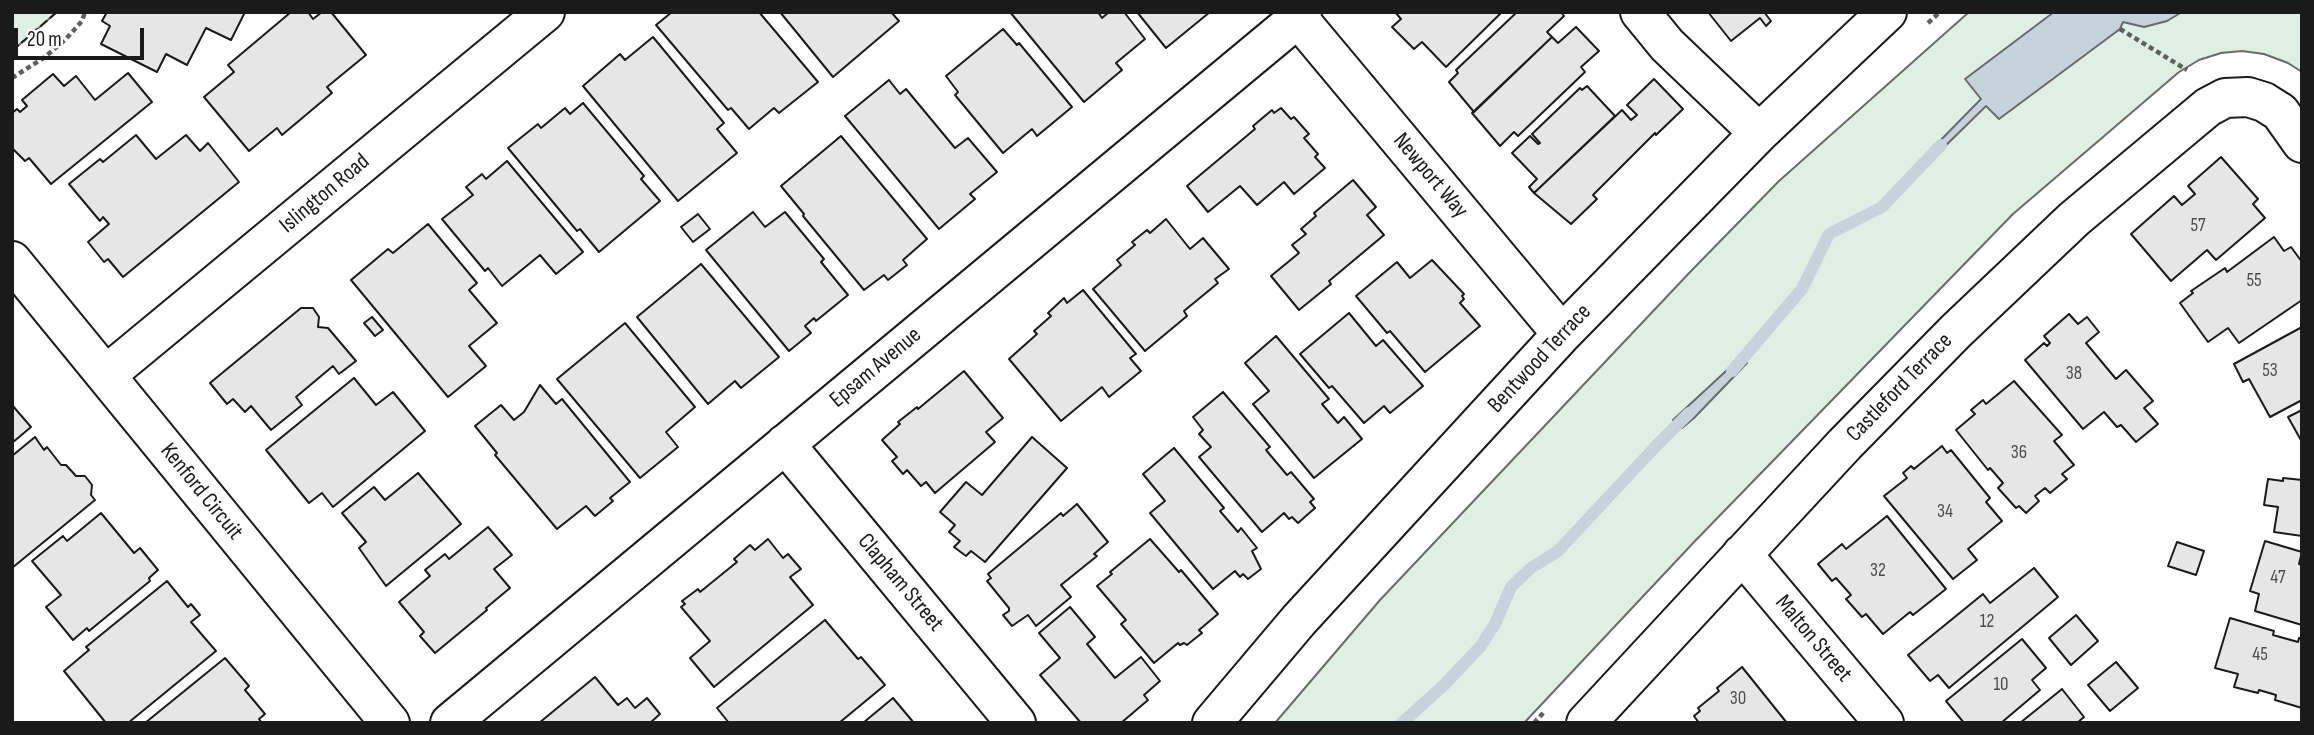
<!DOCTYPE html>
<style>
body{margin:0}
#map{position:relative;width:2314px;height:735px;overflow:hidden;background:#fff;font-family:"Sofia Sans Condensed",sans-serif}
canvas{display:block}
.frame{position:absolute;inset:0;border:14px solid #1a1a1a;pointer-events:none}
.scale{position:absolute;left:14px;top:28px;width:130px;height:32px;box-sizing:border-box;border:4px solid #1a1a1a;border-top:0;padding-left:9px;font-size:21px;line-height:24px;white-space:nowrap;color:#1a1a1a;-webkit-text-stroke:5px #fff;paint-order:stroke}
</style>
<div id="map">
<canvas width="2314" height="735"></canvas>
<div class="frame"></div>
<div class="scale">20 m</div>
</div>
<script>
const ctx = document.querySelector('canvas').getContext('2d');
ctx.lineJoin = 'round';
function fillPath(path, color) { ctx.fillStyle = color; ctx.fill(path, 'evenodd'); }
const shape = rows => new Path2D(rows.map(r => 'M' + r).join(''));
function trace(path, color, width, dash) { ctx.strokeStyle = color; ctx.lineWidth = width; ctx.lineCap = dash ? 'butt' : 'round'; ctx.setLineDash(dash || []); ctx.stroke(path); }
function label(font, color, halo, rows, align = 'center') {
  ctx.font = font + ' "Sofia Sans Condensed",sans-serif'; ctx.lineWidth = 5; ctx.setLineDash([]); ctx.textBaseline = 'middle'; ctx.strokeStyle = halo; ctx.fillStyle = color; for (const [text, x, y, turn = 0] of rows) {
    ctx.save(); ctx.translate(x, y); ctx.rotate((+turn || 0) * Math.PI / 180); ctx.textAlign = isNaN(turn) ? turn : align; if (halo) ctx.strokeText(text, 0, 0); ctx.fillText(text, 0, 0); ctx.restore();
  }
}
const green = shape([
 [12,12,57,12,12,51,12,12],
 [1969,12,2302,12,2302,72,2288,63,2264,54,2242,51,2221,53,2199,60,2179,72,2013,214,1695,541,1524,723,1275,723,1380,600,1692,270,1779,181,1969,12]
]);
fillPath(green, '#e0efe3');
trace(green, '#6a6a6a', 2);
const water = shape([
 [2054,12,2182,12,2167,21,2144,27,2123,22,2120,29,1999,119,1986,106,1933,158,1928,153,1981,99,1965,79,2054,12],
 [1739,359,1747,363,1694,418,1682,428,1673,420,1739,359]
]);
fillPath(water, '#c6d2dc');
trace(water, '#6a6a6a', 2);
trace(shape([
 [1732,371,1802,289,1829,234,1882,207,1941,145],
 [1402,723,1444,685,1480,647,1495,624,1511,587,1531,568,1558,551,1657,445,1689,413]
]), '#c6d2dc', 12);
const building = shape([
 [107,12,245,12,231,40,206,28,187,65,166,54,157,72,101,44,110,26,102,21,107,12],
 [291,12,308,12,313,19,322,12,331,12,366,55,327,87,332,93,282,135,277,128,249,151,204,97,234,72,228,65,291,12],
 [672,12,759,12,818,82,779,113,774,108,749,129,731,108,728,110,656,25,672,12],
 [780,12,891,12,899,21,833,77,780,12],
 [1010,12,1098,12,1102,18,1109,12,1124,12,1145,39,1116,63,1122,70,1084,102,1010,12],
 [1137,12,1210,12,1166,48,1137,12],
 [1395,12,1500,12,1501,13,1446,67,1422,42,1414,49,1392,27,1401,19,1395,12],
 [1517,12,1561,12,1564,16,1547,32,1552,37,1474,112,1449,82,1458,73,1456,70,1517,12],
 [1708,12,1764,12,1771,21,1766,26,1760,18,1731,41,1708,12],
 [1576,27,1599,51,1581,67,1585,72,1518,136,1514,132,1500,146,1472,113,1552,37,1558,43,1576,27],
 [1003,29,1017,45,1019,43,1072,107,1037,136,1032,129,1003,153,955,95,958,92,946,76,1003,29],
 [653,37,724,123,717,129,737,153,678,201,583,86,620,54,625,60,653,37],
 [128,73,152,102,51,184,29,158,25,161,12,148,12,113,17,109,20,112,27,106,22,100,53,74,64,86,76,76,95,100,128,73],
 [1654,79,1683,109,1656,135,1655,133,1593,195,1597,199,1571,224,1534,193,1622,110,1631,120,1637,115,1627,105,1654,79],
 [889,80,900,94,906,89,955,148,968,138,997,172,970,194,975,199,939,229,845,116,889,80],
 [1587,86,1615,116,1534,193,1529,187,1537,179,1512,153,1530,136,1538,144,1540,143,1532,134,1580,88,1582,90,1587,86],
 [583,103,644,176,641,179,660,201,599,252,580,229,577,231,508,148,538,124,541,128,565,108,570,114,583,103],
 [1281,108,1291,119,1294,117,1309,134,1304,138,1318,154,1315,157,1325,168,1294,194,1284,182,1257,205,1240,186,1208,212,1187,186,1255,129,1253,126,1272,110,1274,113,1281,108],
 [136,135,156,159,186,135,200,151,208,143,239,182,123,277,108,259,104,262,88,242,109,224,103,217,100,221,69,184,100,159,103,162,136,135],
 [841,136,927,239,903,260,907,265,888,280,884,275,864,290,803,216,804,214,781,186,841,136],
 [2221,157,2258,199,2253,204,2265,218,2216,260,2207,250,2171,281,2131,234,2174,196,2182,205,2195,194,2188,186,2221,157],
 [507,161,583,252,556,274,540,255,502,286,488,268,485,271,442,219,473,195,466,187,482,174,486,179,507,161],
 [1353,180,1376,207,1367,215,1384,235,1329,281,1331,284,1299,310,1271,276,1299,253,1292,245,1306,234,1301,229,1316,216,1314,213,1353,180],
 [753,212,765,227,785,212,824,259,821,262,848,295,816,321,814,318,805,326,811,333,789,351,706,250,753,212],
 [698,214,710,229,693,242,681,227,698,214],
 [1166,219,1190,249,1203,238,1229,269,1215,279,1218,283,1184,311,1187,316,1145,351,1093,289,1121,265,1117,260,1135,245,1132,242,1147,230,1150,233,1166,219],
 [428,224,477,283,469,290,497,323,469,346,486,366,448,397,351,280,388,249,393,253,428,224],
 [2274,237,2284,251,2291,247,2302,262,2302,300,2239,343,2228,328,2208,342,2180,303,2193,293,2191,291,2225,268,2227,272,2274,237],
 [1432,260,1464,294,1462,296,1464,299,1460,303,1480,326,1425,372,1390,331,1387,333,1356,296,1397,262,1410,278,1432,260],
 [701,264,779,357,741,388,735,381,708,404,637,317,701,264],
 [1083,290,1136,354,1130,358,1141,371,1109,397,1102,387,1061,421,1009,359,1037,334,1034,331,1051,316,1048,313,1064,298,1067,303,1083,290],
 [301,308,313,308,319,317,318,327,328,328,356,361,339,374,333,366,296,397,302,405,271,430,251,406,245,412,233,399,227,404,210,383,301,308],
 [1349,313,1376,346,1383,340,1423,386,1390,413,1384,406,1364,423,1332,386,1329,388,1300,354,1349,313],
 [2069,314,2078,324,2087,317,2099,332,2086,343,2116,379,2126,370,2153,401,2144,408,2158,424,2136,442,2121,425,2117,427,2104,412,2083,429,2025,360,2044,343,2047,346,2050,343,2044,336,2069,314],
 [372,317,383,330,375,336,364,323,372,317],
 [625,323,695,407,666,432,678,447,640,478,557,379,625,323],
 [2302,327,2302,400,2270,417,2249,379,2243,382,2234,364,2302,327],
 [1276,336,1329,399,1322,404,1338,423,1344,417,1362,439,1314,478,1253,404,1269,391,1245,363,1276,336],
 [964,371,1003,418,986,432,995,442,935,493,926,482,921,486,907,470,903,474,892,461,897,457,882,440,900,424,898,422,917,407,918,409,964,371],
 [354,378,376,405,393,392,425,431,333,507,322,493,309,503,266,450,354,378],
 [2014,381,2062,435,2054,441,2074,465,2062,474,2067,479,2050,493,2045,488,2035,496,2039,501,2026,513,2019,506,2016,508,1998,488,2003,483,1990,468,1988,470,1956,430,1975,414,1971,410,1983,400,1986,404,2014,381],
 [540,385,556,404,562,399,630,482,610,498,613,501,595,516,586,506,557,529,495,455,497,453,475,426,501,405,514,420,524,412,540,385],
 [1223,392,1270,447,1266,450,1287,475,1291,472,1314,499,1310,502,1315,508,1298,523,1292,517,1289,519,1284,513,1262,532,1199,457,1211,447,1199,434,1203,430,1193,417,1223,392],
 [12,405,31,427,12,443,12,405],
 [2302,410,2302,442,2288,417,2302,410],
 [35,437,44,450,47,447,61,465,66,465,76,476,85,476,92,485,91,495,95,500,12,568,12,456,35,437],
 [1032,437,1067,468,985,562,971,551,966,556,954,547,960,541,949,532,955,525,940,512,966,482,982,495,1032,437],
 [1942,446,1947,453,1951,450,1990,498,1986,502,2002,521,1968,549,1977,560,1953,579,1884,496,1907,478,1903,473,1911,466,1914,469,1942,446],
 [1174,448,1224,508,1220,511,1238,532,1241,528,1257,548,1252,551,1261,569,1248,579,1243,574,1240,577,1235,571,1213,589,1150,513,1165,501,1143,474,1174,448],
 [418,473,461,524,386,586,359,548,366,542,342,513,374,487,385,500,418,473],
 [2283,478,2302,480,2302,536,2274,532,2278,507,2264,505,2268,479,2283,481,2283,478],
 [1077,504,1108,542,1094,554,1097,556,1061,585,1071,597,1036,626,1028,615,1012,626,1003,615,1009,611,1009,608,987,581,991,578,988,574,1061,513,1063,516,1077,504],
 [101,513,134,553,140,548,158,570,149,578,150,581,89,631,87,628,73,640,46,607,61,595,32,561,63,536,67,541,101,513],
 [1887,516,1946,589,1913,615,1910,612,1883,634,1866,614,1862,617,1846,599,1851,595,1836,578,1832,581,1818,564,1842,544,1846,549,1887,516],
 [488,527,512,555,494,569,510,588,486,608,487,610,435,653,420,636,424,632,399,602,430,576,425,570,445,554,449,559,488,527],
 [768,539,783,558,788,554,801,569,790,577,813,605,714,687,690,658,710,641,681,607,685,604,682,601,698,589,700,592,737,562,734,559,750,545,755,550,768,539],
 [1150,539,1179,572,1181,570,1218,614,1199,630,1202,633,1187,645,1184,643,1180,645,1178,643,1154,663,1121,624,1126,620,1097,586,1112,574,1110,572,1150,539],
 [2265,541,2302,552,2299,564,2302,565,2302,625,2255,611,2259,594,2250,591,2265,541],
 [2177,542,2204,551,2196,575,2168,566,2177,542],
 [2034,568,2058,597,1949,688,1938,675,1930,681,1908,655,1983,594,1990,603,2034,568],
 [167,581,188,607,191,604,200,615,191,622,216,651,128,723,106,723,64,671,89,650,86,647,167,581],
 [1070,607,1095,637,1087,644,1115,678,1141,657,1160,681,1144,695,1148,700,1121,723,1081,723,1040,675,1060,658,1039,633,1070,607],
 [2076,615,2098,641,2071,665,2049,638,2076,615],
 [2230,618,2274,631,2273,635,2298,642,2299,638,2302,639,2302,708,2275,700,2276,695,2259,690,2258,693,2234,687,2238,674,2215,668,2230,618],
 [825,620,858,659,861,657,885,685,839,723,729,723,717,708,825,620],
 [2022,639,2046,668,2032,680,2040,690,2001,723,1964,723,1946,701,2022,639],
 [225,658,249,686,245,690,265,714,259,719,262,723,145,723,225,658],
 [2116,662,2138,688,2110,711,2088,685,2116,662],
 [1742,667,1787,723,1699,723,1694,716,1700,711,1698,708,1719,691,1717,688,1742,667],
 [595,677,618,705,627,698,635,708,647,698,660,714,650,723,539,723,595,677],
 [2062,689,2084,717,2077,723,2020,723,2062,689],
 [893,698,914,723,863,723,893,698]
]);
fillPath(building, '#e6e6e6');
trace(building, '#1a1a1a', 2);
const minor = shape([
 [1640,12,1667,45,1759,133],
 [1298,18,1562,334],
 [12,261,390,723],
 [106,375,545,12],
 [785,444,1016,723],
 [1742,554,1884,723],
 [450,723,1298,18,1302,12],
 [1212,723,1299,620,1562,334,1759,133,1887,12],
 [1586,723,1845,444,1956,331,2074,219,2208,107,2225,98,2248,97,2264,102,2280,112,2302,143]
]);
trace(minor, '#1a1a1a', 42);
trace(shape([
 [1928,23,1940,12],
 [2120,29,2187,70],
 [12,78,45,57,66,39,82,21,85,12],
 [1534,723,1545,711]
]), '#5f5f5f', 4.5, [5, 3.5]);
trace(minor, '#fff', 38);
trace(shape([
 [12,51,57,12]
]), '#1a1a1a', 2, [9, 3.5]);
label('19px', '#4d4d4d', null, [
 ["57",2198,226],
 ["55",2254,281],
 ["53",2270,371],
 ["38",2074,374],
 ["36",2019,453],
 ["34",1945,512],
 ["32",1878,571],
 ["47",2278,578],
 ["12",1987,622],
 ["45",2260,655],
 ["10",2001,685],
 ["30",1738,699]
]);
label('23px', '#1a1a1a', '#fff', [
 ["Newport Way",1430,176,50],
 ["Islington Road",325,194,-40],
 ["Bentwood Terrace",1540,359,-47],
 ["Epsam Avenue",876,368,-40],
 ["Castleford Terrace",1900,388,-46],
 ["Kenford Circuit",201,492,51],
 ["Clapham Street",900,583,50],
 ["Malton Street",1813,639,50]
]);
</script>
